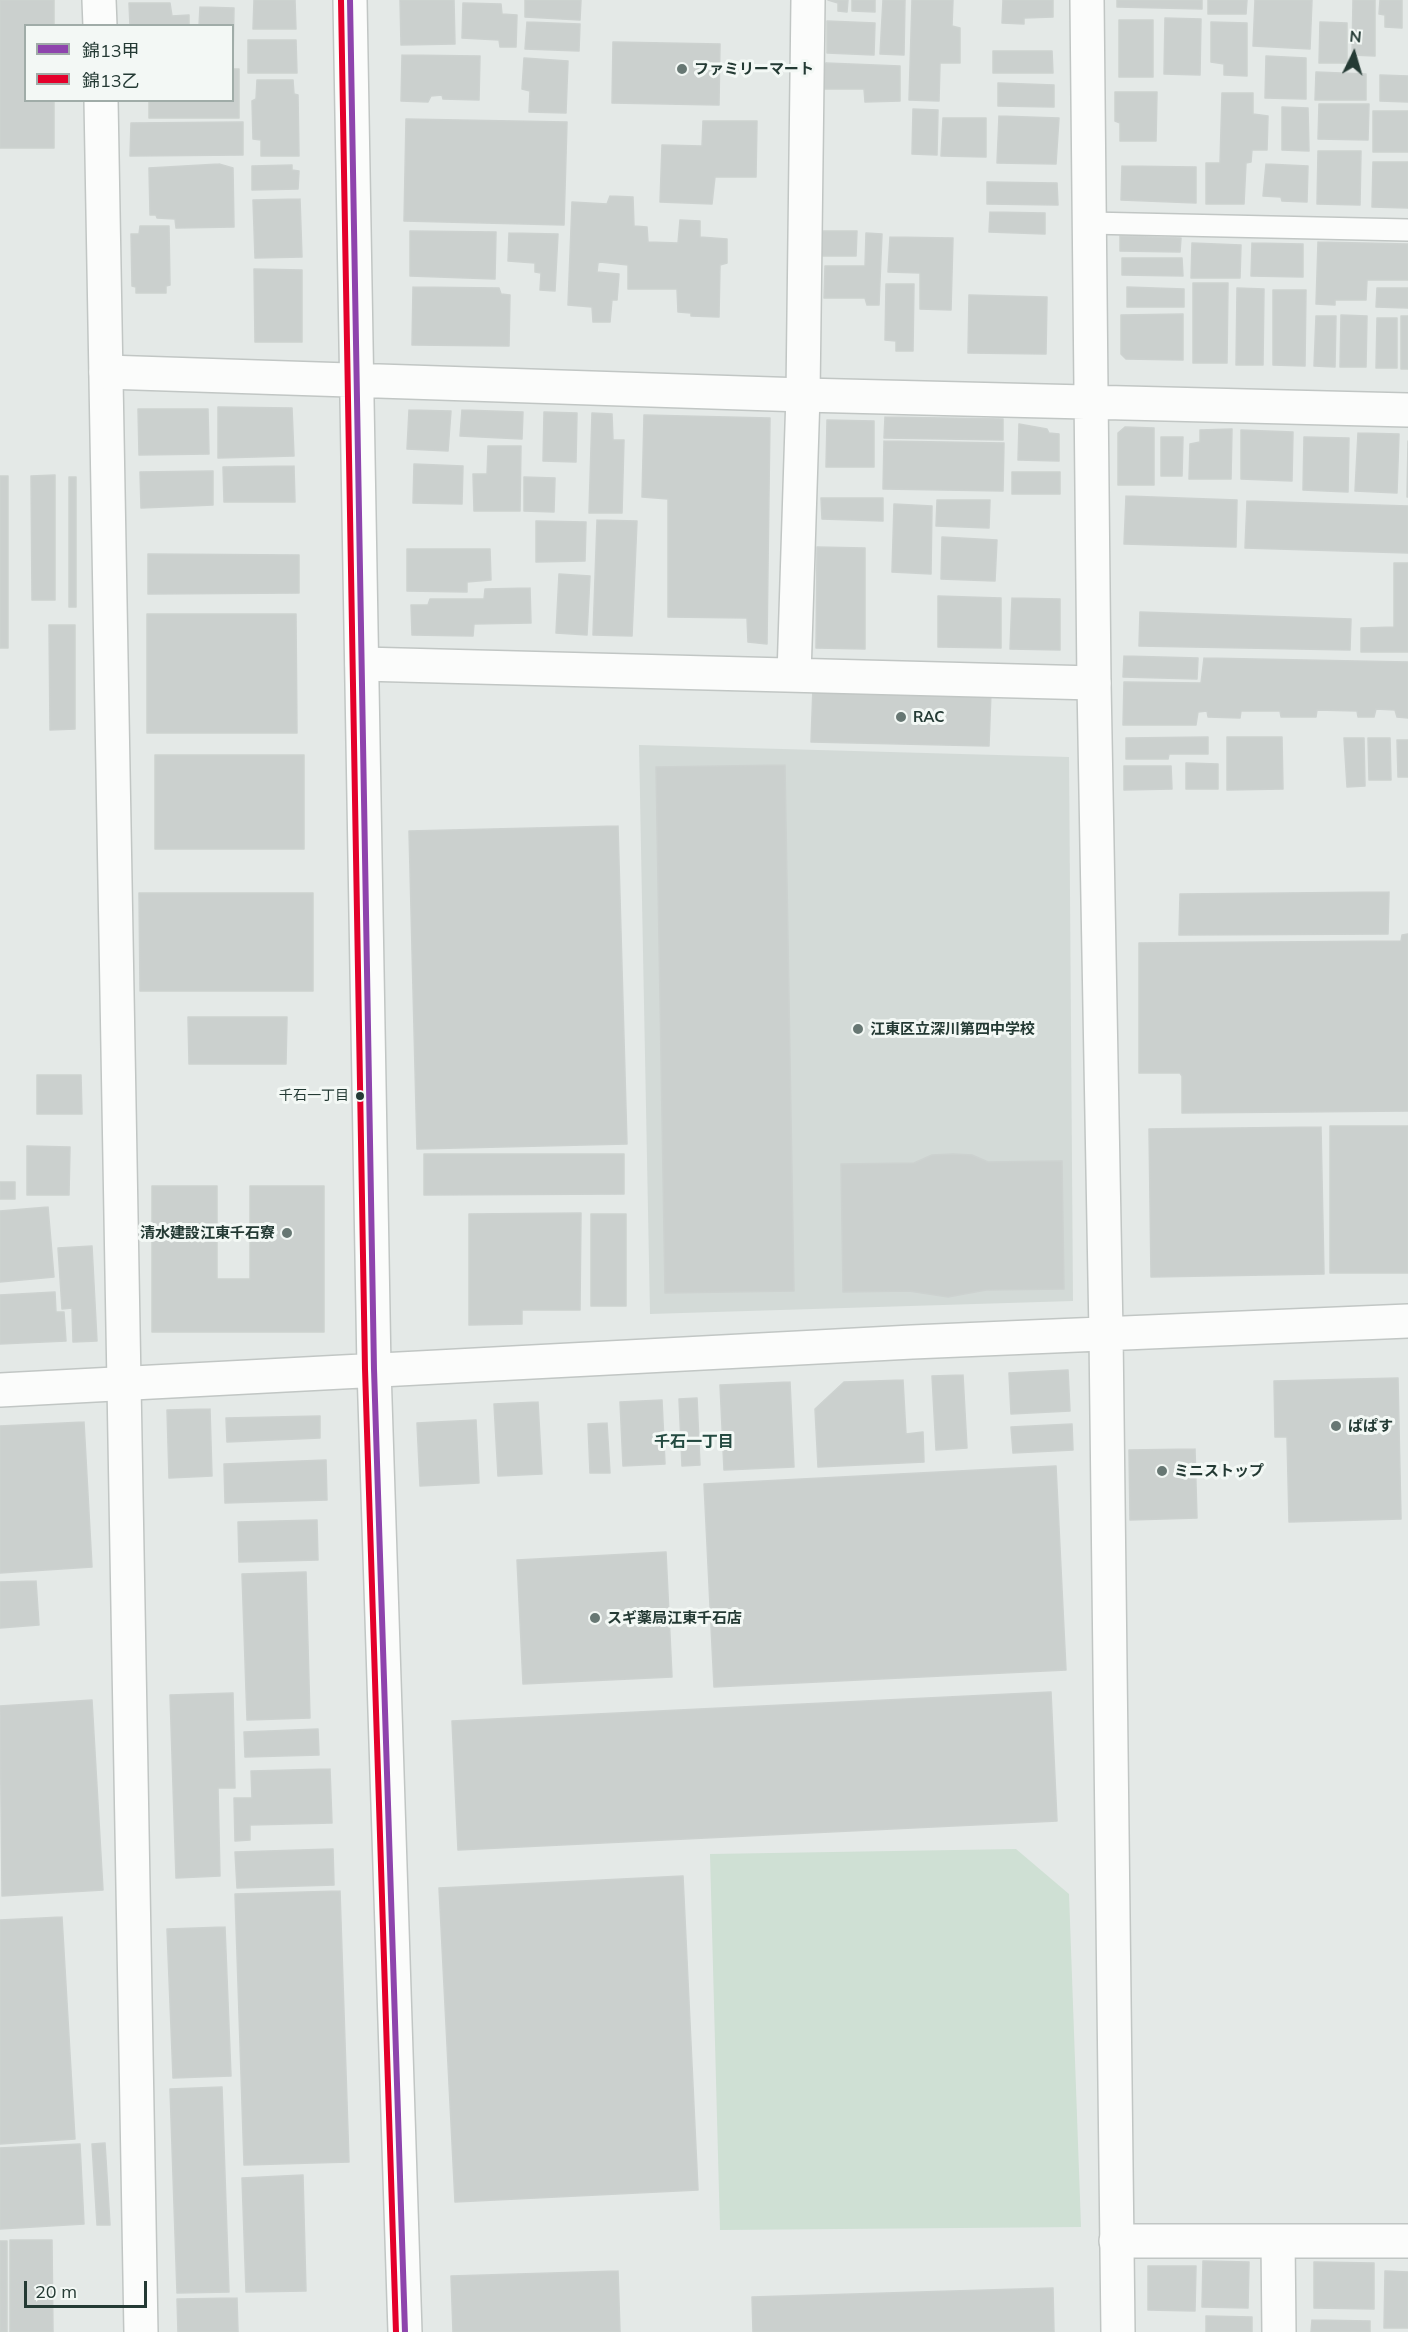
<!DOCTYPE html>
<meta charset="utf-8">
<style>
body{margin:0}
#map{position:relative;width:1408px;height:2332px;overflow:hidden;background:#e4e9e7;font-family:Mulish,"Noto Sans JP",sans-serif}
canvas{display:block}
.legend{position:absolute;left:24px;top:24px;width:210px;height:78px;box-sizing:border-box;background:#f3f8f5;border:2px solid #a0aca8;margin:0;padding:8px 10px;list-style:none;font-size:18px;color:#243a34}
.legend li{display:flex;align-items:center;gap:12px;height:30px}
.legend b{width:30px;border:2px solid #a0aca8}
.north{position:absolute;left:1324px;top:24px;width:60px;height:60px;-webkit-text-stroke:4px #f3f8f5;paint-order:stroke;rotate:5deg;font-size:16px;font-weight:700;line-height:24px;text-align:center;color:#243a34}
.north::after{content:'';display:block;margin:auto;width:21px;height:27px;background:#243a34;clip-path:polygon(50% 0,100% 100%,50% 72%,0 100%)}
.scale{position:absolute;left:24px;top:2281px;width:123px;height:27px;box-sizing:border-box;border:3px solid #243a34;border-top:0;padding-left:8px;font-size:18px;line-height:21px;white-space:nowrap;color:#243a34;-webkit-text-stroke:4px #f3f8f5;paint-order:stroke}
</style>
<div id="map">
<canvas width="1408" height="2332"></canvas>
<ul class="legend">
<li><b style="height:8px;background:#8e44ad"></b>錦13甲</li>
<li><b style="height:8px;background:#e4002b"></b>錦13乙</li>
</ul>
<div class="north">N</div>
<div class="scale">20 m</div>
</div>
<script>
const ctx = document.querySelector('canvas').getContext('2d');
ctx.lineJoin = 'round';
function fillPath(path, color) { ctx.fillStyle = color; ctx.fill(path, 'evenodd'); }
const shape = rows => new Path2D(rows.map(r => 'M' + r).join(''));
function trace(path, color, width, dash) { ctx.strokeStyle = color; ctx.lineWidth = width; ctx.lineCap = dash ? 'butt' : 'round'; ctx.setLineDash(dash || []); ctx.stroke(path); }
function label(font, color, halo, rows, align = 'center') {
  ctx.font = font + ' Mulish,"Noto Sans JP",sans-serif'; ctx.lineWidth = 6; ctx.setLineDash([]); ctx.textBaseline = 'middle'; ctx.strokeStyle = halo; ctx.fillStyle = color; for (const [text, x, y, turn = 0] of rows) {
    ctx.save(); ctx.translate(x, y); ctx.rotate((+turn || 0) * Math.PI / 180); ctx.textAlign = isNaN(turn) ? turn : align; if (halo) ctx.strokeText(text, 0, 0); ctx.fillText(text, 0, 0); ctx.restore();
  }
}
fillPath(shape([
 [639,745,1069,757,1073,1301,650,1314]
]), '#d3dad7');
fillPath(shape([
 [1016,1849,1069,1894,1081,2227,720,2230,710,1854]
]), '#cfe0d4');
const building = shape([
 [0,0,54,0,54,26,26,26,26,100,54,100,54,148,0,148,0,0],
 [254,0,295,0,296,29,253,29,254,0],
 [400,0,454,0,455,44,401,45,400,0],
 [525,0,581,0,580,20,525,17,525,0],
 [828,0,848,0,847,12,838,11,838,3,828,0],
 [852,0,875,0,875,12,852,11,852,0],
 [883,0,905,0,904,55,880,54,883,0],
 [912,0,953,0,952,26,960,28,960,63,940,63,939,101,909,100,912,0],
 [1003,0,1053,0,1053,17,1024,18,1024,24,1002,23,1003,0],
 [1117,0,1202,0,1202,9,1117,7,1117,0],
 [1208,0,1247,0,1246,14,1208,14,1208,0],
 [1255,0,1312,0,1310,49,1253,46,1255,0],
 [1353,0,1375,0,1375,56,1352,55,1353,0],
 [1380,0,1402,0,1402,28,1385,27,1385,15,1379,14,1380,0],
 [129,3,170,3,172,16,189,15,189,26,130,26,129,3],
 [463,3,501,4,502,14,517,15,516,47,500,47,499,40,462,38,463,3],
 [200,7,234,8,233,66,232,26,199,26,200,7],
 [1165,18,1201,19,1200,75,1164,74,1165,18],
 [1119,20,1153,20,1153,77,1119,77,1119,20],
 [827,21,875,23,874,55,827,53,827,21],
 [527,22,580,24,579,51,525,49,527,22],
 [1211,22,1247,23,1247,76,1224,75,1224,64,1211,62,1211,22],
 [1320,22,1347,23,1347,63,1319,63,1320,22],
 [248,40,296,40,297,73,248,73,248,40],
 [613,42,720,44,719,105,612,103,613,42],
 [993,51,1052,51,1053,73,993,73,993,51],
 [402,55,480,56,479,100,443,99,442,95,431,96,428,102,401,101,402,55],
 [1266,56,1306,58,1306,99,1265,98,1266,56],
 [524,58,568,61,566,113,529,112,530,91,522,89,524,58],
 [826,63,900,66,900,101,865,102,864,89,822,89,823,65,826,63],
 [232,69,239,69,239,118,149,118,149,100,232,100,232,69],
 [1316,72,1366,74,1366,100,1315,100,1316,72],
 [1380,75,1408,76,1408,102,1380,101,1380,75],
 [257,80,293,80,294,94,298,95,299,156,261,156,261,140,253,139,252,101,256,99,257,80],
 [998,83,1054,85,1054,107,998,106,998,83],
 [1115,92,1157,92,1156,141,1120,141,1120,123,1115,121,1115,92],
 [1222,93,1253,93,1253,114,1268,116,1267,150,1252,150,1251,162,1246,163,1244,204,1206,204,1206,163,1220,163,1222,93],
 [1319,104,1369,104,1368,140,1318,139,1319,104],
 [1282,107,1308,108,1309,151,1282,150,1282,107],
 [913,109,938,110,937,155,912,154,913,109],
 [1373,111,1408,111,1408,152,1373,152,1373,111],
 [999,116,1059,118,1056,164,997,163,999,116],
 [943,118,986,118,986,157,941,156,943,118],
 [406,119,567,122,564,225,404,221,406,119],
 [703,121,757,121,756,177,715,177,712,204,660,202,662,145,702,146,703,121],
 [243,122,243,155,130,156,131,123,243,122],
 [1318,151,1361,151,1360,205,1317,204,1318,151],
 [1373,162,1408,162,1408,208,1372,207,1373,162],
 [219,164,233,168,234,227,176,228,175,219,157,218,156,215,150,215,149,168,219,164],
 [1266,164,1308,166,1307,202,1282,201,1281,197,1263,196,1266,164],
 [292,165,292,170,299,171,298,189,252,190,252,166,292,165],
 [1122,166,1196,167,1196,203,1121,200,1122,166],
 [987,182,1057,183,1058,205,987,204,987,182],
 [610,196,633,197,634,226,647,227,648,242,678,243,680,220,700,221,700,237,727,239,727,263,720,265,719,317,691,316,691,313,678,312,677,289,628,289,628,265,600,262,598,263,597,272,619,274,617,300,612,300,610,322,593,322,592,307,568,305,572,202,607,204,610,196],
 [300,199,302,257,255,258,253,200,300,199],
 [990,212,1045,213,1045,234,989,232,990,212],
 [140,226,169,226,170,285,166,286,166,293,136,293,136,287,132,286,131,234,139,234,140,226],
 [410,231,496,232,495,279,410,276,410,231],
 [820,231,857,231,856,256,819,256,820,231],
 [509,233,558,234,555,291,540,290,541,273,535,272,535,263,508,261,509,233],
 [866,233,882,234,879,305,867,305,865,298,824,298,825,266,865,266,866,233],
 [1120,236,1181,238,1180,252,1120,251,1120,236],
 [890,237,953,238,951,310,920,309,920,273,888,272,890,237],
 [1318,242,1408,244,1408,280,1367,280,1366,300,1335,300,1335,305,1316,304,1318,242],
 [1192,243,1241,245,1240,278,1191,278,1192,243],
 [1252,243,1303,244,1303,277,1251,276,1252,243],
 [1122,258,1182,258,1183,276,1122,275,1122,258],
 [254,269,302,270,302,342,255,342,254,269],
 [1193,283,1228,283,1227,363,1193,363,1193,283],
 [886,284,914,284,913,351,896,351,896,341,885,340,886,284],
 [413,287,499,288,501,294,510,295,509,346,412,345,413,287],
 [1127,287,1184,289,1184,307,1127,307,1127,287],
 [1237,288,1264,289,1263,365,1236,365,1237,288],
 [1377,288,1408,288,1408,308,1376,307,1377,288],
 [1273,290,1306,290,1305,366,1273,365,1273,290],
 [969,295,1047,297,1046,354,968,353,969,295],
 [1183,314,1183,360,1126,359,1121,354,1121,315,1183,314],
 [1341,315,1367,316,1366,367,1340,367,1341,315],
 [1316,316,1336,316,1335,367,1314,366,1316,316],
 [1401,316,1408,316,1408,369,1401,369,1401,316],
 [1377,318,1397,318,1397,368,1376,368,1377,318],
 [218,407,292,408,294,456,218,458,218,407],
 [138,409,208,409,209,454,139,455,138,409],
 [409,410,451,411,448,451,407,449,409,410],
 [462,410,523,412,522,439,460,436,462,410],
 [544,412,577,413,576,462,543,461,544,412],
 [592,413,612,414,613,440,624,440,622,513,589,513,592,413],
 [644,415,770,418,767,644,748,642,747,618,668,617,668,499,642,497,644,415],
 [885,417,1003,419,1003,440,884,438,885,417],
 [827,420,874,421,874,467,826,467,827,420],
 [1019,424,1047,429,1049,433,1059,434,1059,461,1018,460,1019,424],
 [1125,427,1154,428,1154,485,1118,485,1118,433,1125,427],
 [1232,429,1231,479,1189,479,1190,444,1200,442,1200,430,1232,429],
 [1241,430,1293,432,1292,481,1241,479,1241,430],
 [1358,433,1399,434,1397,493,1355,491,1358,433],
 [1161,437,1183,437,1182,476,1161,476,1161,437],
 [1304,437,1349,438,1348,492,1303,490,1304,437],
 [884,441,1004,443,1003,491,883,489,884,441],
 [1408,441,1408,497,1407,497,1408,441],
 [488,446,521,446,520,511,474,511,473,474,487,474,488,446],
 [414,464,463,466,462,504,413,503,414,464],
 [294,466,295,502,224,502,223,467,294,466],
 [213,471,213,505,141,508,140,472,213,471],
 [1012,472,1060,472,1060,494,1012,494,1012,472],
 [55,475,55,600,32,600,31,476,55,475],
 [0,476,8,476,8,648,0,648,0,476],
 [69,477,76,477,76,607,69,607,69,477],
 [524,477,555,478,554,512,524,511,524,477],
 [1126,496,1237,500,1236,547,1124,544,1126,496],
 [821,498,883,498,883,521,822,519,821,498],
 [937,500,990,500,989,528,936,526,937,500],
 [1247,501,1408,506,1408,553,1245,548,1247,501],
 [894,504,932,506,931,574,892,572,894,504],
 [597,520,637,521,632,636,593,635,597,520],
 [536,521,586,522,585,561,536,562,536,521],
 [942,537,997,540,995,581,941,579,942,537],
 [817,547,865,548,865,649,816,648,817,547],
 [407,549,490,549,491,580,467,582,467,592,407,591,407,549],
 [148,554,299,555,299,593,148,594,148,554],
 [1394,563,1408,563,1408,652,1361,652,1361,628,1394,627,1394,563],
 [559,574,590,576,587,635,556,633,559,574],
 [530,588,531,623,474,624,473,636,412,635,411,605,428,605,430,599,484,599,485,589,530,588],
 [938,596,1001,598,1001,648,938,647,938,596],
 [1012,598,1060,599,1060,650,1010,649,1012,598],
 [1140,612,1351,619,1350,650,1139,646,1140,612],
 [147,614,296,614,297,733,147,733,147,614],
 [49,625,75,625,75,729,50,730,49,625],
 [1124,656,1198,658,1197,679,1123,677,1124,656],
 [1204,658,1408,662,1408,718,1397,717,1395,710,1376,709,1374,717,1358,717,1357,711,1317,710,1316,717,1281,717,1280,711,1241,711,1240,718,1208,717,1207,711,1198,712,1196,725,1123,725,1124,682,1201,683,1204,658],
 [813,687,991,692,989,746,811,742,813,687],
 [1208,737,1208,754,1169,754,1168,759,1126,759,1126,738,1208,737],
 [1227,737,1282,737,1283,789,1227,790,1227,737],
 [1344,738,1364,738,1365,786,1347,787,1344,738],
 [1368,738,1390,738,1391,780,1369,780,1368,738],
 [1397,740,1408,740,1408,777,1398,777,1397,740],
 [155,755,304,755,304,849,155,849,155,755],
 [1186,763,1218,764,1218,789,1186,789,1186,763],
 [785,765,794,1291,665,1293,656,767,785,765],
 [1124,766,1171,766,1172,789,1124,790,1124,766],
 [618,826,627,1144,417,1149,409,831,618,826],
 [1389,892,1388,934,1179,935,1180,894,1389,892],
 [139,893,313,893,313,991,140,991,139,893],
 [1408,934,1408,1111,1182,1113,1182,1076,1180,1073,1139,1073,1139,943,1401,941,1402,935,1408,934],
 [188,1017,287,1017,286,1064,189,1064,188,1017],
 [37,1075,81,1075,82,1114,37,1114,37,1075],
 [1330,1126,1408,1126,1408,1273,1330,1273,1330,1126],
 [1321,1127,1324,1274,1151,1277,1149,1129,1321,1127],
 [27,1146,70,1147,69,1195,27,1195,27,1146],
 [424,1154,624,1154,624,1194,424,1195,424,1154],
 [953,1154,972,1155,988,1162,1062,1161,1064,1289,986,1290,948,1297,909,1291,843,1292,841,1164,914,1163,932,1155,953,1154],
 [0,1182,15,1182,15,1199,0,1199,0,1182],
 [152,1186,217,1186,217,1279,250,1279,250,1186,324,1186,324,1332,152,1332,152,1186],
 [48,1207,54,1277,0,1282,0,1211,48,1207],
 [581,1213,580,1310,522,1310,522,1324,469,1325,469,1214,581,1213],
 [591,1214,626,1214,626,1306,591,1306,591,1214],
 [92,1246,97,1341,73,1342,72,1308,62,1309,58,1248,92,1246],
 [55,1292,56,1312,64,1312,66,1341,0,1344,0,1295,55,1292],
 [1068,1370,1070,1411,1011,1414,1009,1373,1068,1370],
 [963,1375,967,1448,936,1450,932,1376,963,1375],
 [1398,1378,1401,1519,1289,1522,1287,1437,1275,1437,1274,1381,1398,1378],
 [903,1380,906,1434,923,1432,924,1462,818,1467,815,1409,844,1382,903,1380],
 [790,1382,794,1467,724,1470,720,1385,790,1382],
 [697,1398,700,1465,682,1466,679,1399,697,1398],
 [662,1400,665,1464,623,1466,620,1402,662,1400],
 [538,1402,542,1474,498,1476,494,1404,538,1402],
 [210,1409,212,1476,169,1478,167,1410,210,1409],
 [320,1416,320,1438,227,1442,226,1418,320,1416],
 [476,1420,479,1483,420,1486,417,1423,476,1420],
 [84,1422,92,1567,0,1573,0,1426,84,1422],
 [607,1423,610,1473,590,1473,588,1424,607,1423],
 [1072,1424,1073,1450,1013,1453,1011,1427,1072,1424],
 [1195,1449,1197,1518,1130,1520,1129,1450,1195,1449],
 [326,1460,327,1500,225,1503,224,1464,326,1460],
 [1056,1466,1066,1670,714,1687,704,1484,1056,1466],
 [317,1520,318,1560,239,1562,238,1522,317,1520],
 [666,1552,672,1677,523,1684,517,1560,666,1552],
 [306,1572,310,1718,247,1720,242,1574,306,1572],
 [36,1581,39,1625,0,1628,0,1582,36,1581],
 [1051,1692,1057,1821,458,1850,452,1721,1051,1692],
 [233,1693,235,1788,218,1788,220,1876,176,1878,170,1695,233,1693],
 [92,1700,103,1890,2,1896,0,1706,92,1700],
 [318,1729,319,1755,245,1757,244,1732,318,1729],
 [330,1769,332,1823,250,1825,250,1840,235,1841,234,1798,252,1798,251,1771,330,1769],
 [333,1849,334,1885,237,1888,235,1852,333,1849],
 [683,1876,698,2190,455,2202,439,1888,683,1876],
 [340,1891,349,2162,244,2165,235,1894,340,1891],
 [62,1917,75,2139,0,2144,0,1920,62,1917],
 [225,1927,231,2076,173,2078,167,1929,225,1927],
 [222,2087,229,2292,177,2293,170,2089,222,2087],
 [105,2143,110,2225,97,2225,92,2144,105,2143],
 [80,2144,84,2224,0,2229,0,2148,80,2144],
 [303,2175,306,2291,246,2292,242,2178,303,2175],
 [10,2240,52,2240,53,2332,10,2332,10,2240],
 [0,2241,7,2241,7,2332,0,2332,0,2241],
 [1203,2261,1249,2262,1248,2308,1202,2307,1203,2261],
 [1314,2262,1374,2263,1374,2309,1314,2308,1314,2262],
 [1148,2266,1196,2266,1195,2311,1148,2310,1148,2266],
 [618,2271,620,2332,453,2332,451,2276,618,2271],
 [1385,2271,1408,2272,1408,2328,1384,2328,1385,2271],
 [1053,2288,1054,2332,753,2332,752,2297,1053,2288],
 [237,2298,238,2332,178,2332,177,2299,237,2298],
 [1206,2316,1252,2317,1252,2332,1206,2332,1206,2316],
 [1312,2320,1370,2321,1370,2332,1311,2332,1312,2320]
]);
fillPath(building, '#cbd0ce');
trace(building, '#cdd2d0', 1.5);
const service = shape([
 [1089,223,1408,230]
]);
const minor = shape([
 [99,0,100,26],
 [101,100,141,2332],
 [362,664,1094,683],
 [794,675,803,395,808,0],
 [1116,2241,1408,2241],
 [1278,2241,1279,2332]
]);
const tertiary = shape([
 [350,0,374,1369,405,2332],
 [1087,0,1094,683,1106,1333,1118,2332],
 [106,372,803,395,1408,410],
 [0,1390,912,1342,1408,1321]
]);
trace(service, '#c1c6c4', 24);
trace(minor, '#c1c6c4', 36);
trace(tertiary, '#c1c6c4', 36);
trace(service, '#fbfcfb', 21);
trace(minor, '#fbfcfb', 33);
trace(tertiary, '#fbfcfb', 33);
trace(shape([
 [350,0,374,1369,405,2332]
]), '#8e44ad', 6);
trace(shape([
 [341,0,365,1369,396,2332]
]), '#e4002b', 6);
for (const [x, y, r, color] of [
 [682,69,6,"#677773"],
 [901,717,6,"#677773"],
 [858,1029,6,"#677773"],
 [360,1096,5,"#243a34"],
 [287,1233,6,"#677773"],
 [1336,1426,6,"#677773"],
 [1162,1471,6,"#677773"],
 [595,1618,6,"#677773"]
]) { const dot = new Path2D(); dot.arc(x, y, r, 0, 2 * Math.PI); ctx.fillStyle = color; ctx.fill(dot); trace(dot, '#f3f8f5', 2); }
label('14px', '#243a34', '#f3f8f5', [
 ["千石一丁目",349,1096]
], 'right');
label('bold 15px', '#243a34', '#f3f8f5', [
 ["ファミリーマート",694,69],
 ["RAC",913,717],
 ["江東区立深川第四中学校",870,1029],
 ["清水建設江東千石寮",275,1233,"right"],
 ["ぱぱす",1348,1426],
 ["ミニストップ",1174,1471],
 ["スギ薬局江東千石店",607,1618]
], 'left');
label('bold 16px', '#234a40', '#f3f8f5', [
 ["千石一丁目",694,1442]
]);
</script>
